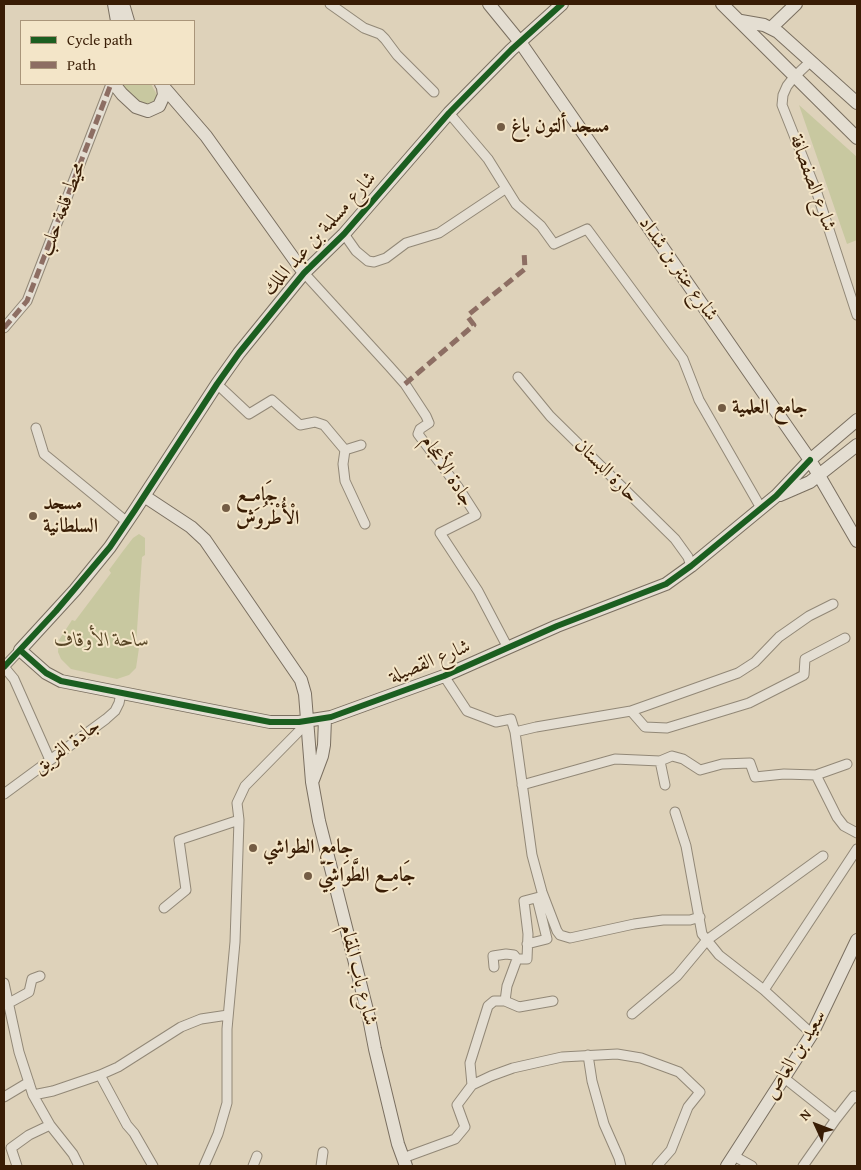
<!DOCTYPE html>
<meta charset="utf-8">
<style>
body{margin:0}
#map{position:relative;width:861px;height:1170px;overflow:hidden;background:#ded2ba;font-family:"Gentium Book Plus",serif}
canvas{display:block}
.frame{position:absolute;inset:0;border:5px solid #391d05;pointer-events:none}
.legend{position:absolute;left:20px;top:20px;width:175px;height:65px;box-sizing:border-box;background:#f3e5c8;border:1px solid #a9957a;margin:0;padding:6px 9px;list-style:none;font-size:15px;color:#391d05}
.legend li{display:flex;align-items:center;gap:10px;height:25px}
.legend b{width:25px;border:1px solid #a9957a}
.north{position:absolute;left:791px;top:1100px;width:50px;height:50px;-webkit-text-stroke:4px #f3e5c8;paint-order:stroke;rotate:313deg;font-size:14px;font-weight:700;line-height:20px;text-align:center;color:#391d05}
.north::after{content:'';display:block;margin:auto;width:18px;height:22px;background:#391d05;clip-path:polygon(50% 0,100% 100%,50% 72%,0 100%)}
</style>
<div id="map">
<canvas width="861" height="1170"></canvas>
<div class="frame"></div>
<ul class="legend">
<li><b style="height:6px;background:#1b5e20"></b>Cycle path</li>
<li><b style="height:6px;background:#8d6e63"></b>Path</li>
</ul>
<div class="north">N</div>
</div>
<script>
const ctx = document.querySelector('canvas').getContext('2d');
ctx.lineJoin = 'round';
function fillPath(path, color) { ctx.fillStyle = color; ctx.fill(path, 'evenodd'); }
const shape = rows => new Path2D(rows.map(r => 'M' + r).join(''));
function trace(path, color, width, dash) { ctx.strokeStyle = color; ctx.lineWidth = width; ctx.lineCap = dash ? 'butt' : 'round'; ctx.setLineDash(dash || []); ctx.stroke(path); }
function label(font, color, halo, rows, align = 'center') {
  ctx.font = font + ' "Gentium Book Plus",Amiri,serif'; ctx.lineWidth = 4; ctx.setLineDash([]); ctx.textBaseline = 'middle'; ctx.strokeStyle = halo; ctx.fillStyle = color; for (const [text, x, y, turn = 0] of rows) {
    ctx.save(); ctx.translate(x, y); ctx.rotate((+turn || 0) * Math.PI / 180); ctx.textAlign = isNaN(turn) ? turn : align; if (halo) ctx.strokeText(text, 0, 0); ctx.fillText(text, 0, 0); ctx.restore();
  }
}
fillPath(shape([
 [118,84,151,84,157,95,157,99,155,103,144,105],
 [799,105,857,157,857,240,847,244],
 [139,534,145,538,145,555,142,557,136,645,139,648,136,668,129,675,117,679,71,669,61,659,58,652,59,640,72,620,75,621,111,573,109,570,123,551,133,538]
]), '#c8c8a0');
const street = shape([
 [330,4,364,28,380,34,385,39,397,55,434,92],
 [811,61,794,77,787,86,783,95,782,105,817,193,857,315],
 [449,113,488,159,516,204,541,226,554,244,587,229,683,359,699,400,761,508],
 [344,234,356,251,368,261,374,262,386,258,406,243,439,233,505,189],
 [304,273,389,366,405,384,426,416,429,423,420,429,418,434,458,487,476,515,440,533,478,591,508,648],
 [4,328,27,301,111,84],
 [518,377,550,416,675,539,688,557,691,566],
 [217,384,249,414,272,400,300,425,315,422,324,425,345,450,343,464,345,481,365,524],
 [36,428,44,454,127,522],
 [345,450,361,445],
 [4,667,14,679,50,760],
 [4,667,20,650],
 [444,676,467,711,496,722,511,719,515,732],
 [631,711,645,727,667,728,749,703,804,675,805,659,845,638],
 [660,761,665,785],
 [816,775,837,817,844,826,857,833],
 [522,785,615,759,660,761,672,756,683,759,700,770,722,764,750,763,755,777,784,774,816,775,847,764],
 [4,794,106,719,115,711,119,703,121,693],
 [675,812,686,846,702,934,719,955,764,990,812,1034],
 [164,908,186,890,179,840,239,820],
 [700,917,690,920,663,920,634,924,570,938,560,935,557,931,542,892,532,855,515,732,536,727,631,711,738,673,755,662,779,637,809,616,833,604],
 [527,944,547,939,537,898],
 [494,967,493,956,506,954,514,955,517,959],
 [4,983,19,1052,33,1095,50,1125,73,1154,79,1166],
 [764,990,857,849],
 [505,1001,519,1007,553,1001],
 [9,1003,29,992,32,979,40,976],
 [632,1014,677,976,707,940,823,856],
 [588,1055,592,1081,604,1124,619,1158,621,1166],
 [100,1075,127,1125,134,1133,153,1166],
 [783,1077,836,1119],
 [472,1085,470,1063,488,1006,494,1001,505,1001,507,986,517,959,527,959,528,934,524,901,543,896],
 [33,1095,53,1091,100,1075,118,1067,181,1027,201,1019,228,1015],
 [4,1097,29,1082],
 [734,1156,752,1166],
 [403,1158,455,1139,465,1127,457,1105,472,1085,491,1076,513,1068,562,1057,617,1054,641,1058,679,1072,700,1092,688,1107,671,1150,657,1166],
 [17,1166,11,1148,29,1135,50,1125],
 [204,1166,218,1134,227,1103,227,1029,235,942,239,820,237,803,245,786,308,722],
 [253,1166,257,1156],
 [321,1166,323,1152],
 [803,1166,836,1119,854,1096,857,1098]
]);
const secondary = shape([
 [114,4,117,21],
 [123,4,128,21],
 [489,4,520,42,810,460,857,541],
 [562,4,511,50,449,113,344,234,304,273,239,353,217,384,135,510,110,547,75,590,20,650,46,673,61,681,270,722,299,722,331,717,444,676,557,626,666,584,691,566,776,496,810,460,857,420],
 [722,4,857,138],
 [741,21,764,25,778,32,857,103],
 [771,28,796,4],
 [114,84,122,94,136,107,148,111,159,106,164,95,163,88],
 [161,84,206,136,304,273],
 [780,495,810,482,857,445],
 [144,496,191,527,205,540,301,680,305,694,312,782,319,821,369,1018,375,1049,398,1144,406,1166],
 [313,780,322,756,324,745,325,719],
 [727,1166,812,1034,857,940]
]);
trace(street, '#928877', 11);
trace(secondary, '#7a6f60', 14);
trace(street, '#e4ded2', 9);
trace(secondary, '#e4ded2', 12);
trace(shape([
 [4,328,27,301,111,84],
 [405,384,474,325,468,317,468,315,525,269,524,251]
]), '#8d6e63', 5, [10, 5]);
trace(shape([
 [20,650,46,673,61,681,270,722,299,722,331,717,444,676,557,626,666,584,691,566,776,496,810,460],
 [4,667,56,611,110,547,135,510,217,384,239,353,304,273,344,234,449,113,511,50,562,4]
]), '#1b5e20', 6);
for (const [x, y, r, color] of [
 [501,127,5,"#735c44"],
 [722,408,5,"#735c44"],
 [226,508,5,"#735c44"],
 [33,516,5,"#735c44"],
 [253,848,5,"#735c44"],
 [308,876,5,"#735c44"]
]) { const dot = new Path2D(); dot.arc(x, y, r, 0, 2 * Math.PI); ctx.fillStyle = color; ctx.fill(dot); trace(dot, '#f3e5c8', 2); }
label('bold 20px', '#391d05', '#f3e5c8', [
 ["مسجد ألتون باغ",511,127],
 ["جامع العلمية",732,408],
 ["جَامِع",236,496],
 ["الْأُطْرُوش",236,519],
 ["مسجد",43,504],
 ["السلطانية",43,527],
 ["جامع الطواشي",263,848],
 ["جَامِع الطَّوَاشِيّ",318,876]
], 'left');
label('20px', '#391d05', '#f3e5c8', [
 ["شارع الصفصافة",812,183,70],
 ["محيط قلعة حلب",63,209,-69],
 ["شارع مسلمة بن عبد الملك",320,234,-48],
 ["شارع عنتر بن شداد",678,269,55],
 ["جادة الأعجام",447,471,57],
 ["حارة البستان",606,471,45],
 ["شارع القصيلة",430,662,-22],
 ["جادة الفريق",67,747,-37],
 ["شارع باب المقام",358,975,76],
 ["سعيد بن العاص",796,1055,-59]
]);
label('italic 20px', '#584626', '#f3e5c8', [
 ["ساحة الأوقاف",102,641]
]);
</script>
